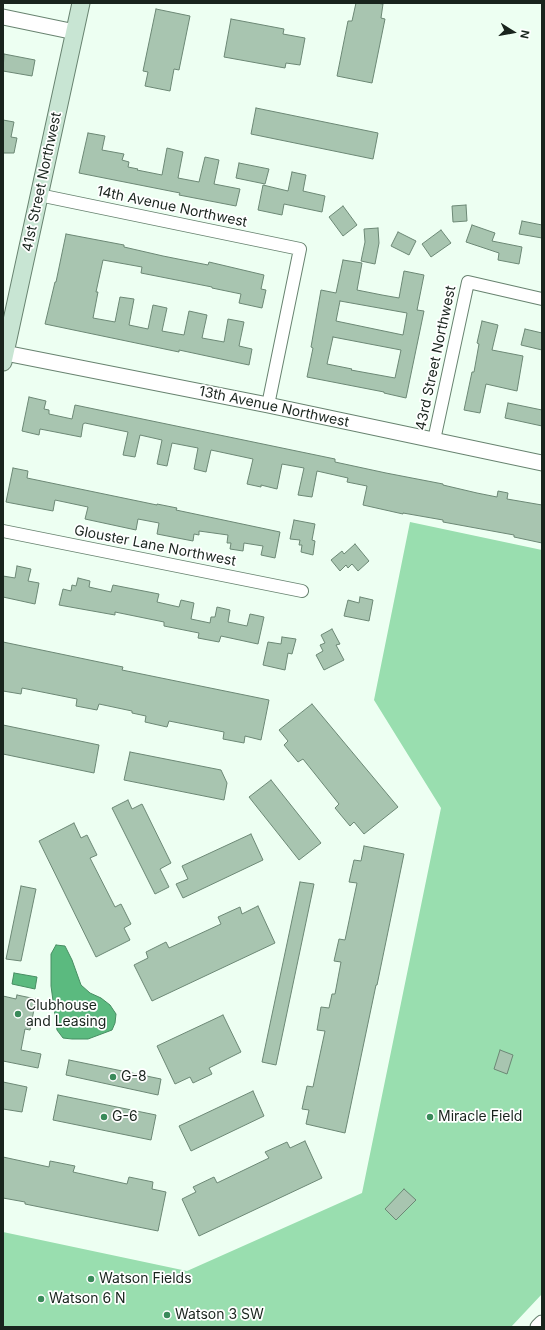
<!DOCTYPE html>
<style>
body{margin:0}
#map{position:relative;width:545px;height:1330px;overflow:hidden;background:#edfff2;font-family:Inter,sans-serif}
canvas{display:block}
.frame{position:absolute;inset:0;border:4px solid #19241d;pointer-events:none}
.north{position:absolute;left:493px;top:12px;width:40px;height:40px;-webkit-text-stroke:3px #fff;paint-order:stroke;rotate:101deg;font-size:11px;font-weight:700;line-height:16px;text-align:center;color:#19241d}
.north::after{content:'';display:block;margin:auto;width:14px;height:18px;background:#19241d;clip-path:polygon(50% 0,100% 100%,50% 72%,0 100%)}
</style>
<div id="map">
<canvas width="545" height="1330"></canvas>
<div class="frame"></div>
<div class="north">N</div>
</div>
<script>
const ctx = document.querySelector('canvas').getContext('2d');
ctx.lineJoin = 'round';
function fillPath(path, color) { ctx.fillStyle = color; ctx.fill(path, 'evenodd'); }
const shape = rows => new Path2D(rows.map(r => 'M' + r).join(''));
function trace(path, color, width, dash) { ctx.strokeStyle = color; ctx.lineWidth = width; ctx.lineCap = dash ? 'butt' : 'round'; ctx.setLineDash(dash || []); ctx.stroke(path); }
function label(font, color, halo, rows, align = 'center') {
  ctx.font = font + ' Inter,sans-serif'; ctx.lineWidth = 3.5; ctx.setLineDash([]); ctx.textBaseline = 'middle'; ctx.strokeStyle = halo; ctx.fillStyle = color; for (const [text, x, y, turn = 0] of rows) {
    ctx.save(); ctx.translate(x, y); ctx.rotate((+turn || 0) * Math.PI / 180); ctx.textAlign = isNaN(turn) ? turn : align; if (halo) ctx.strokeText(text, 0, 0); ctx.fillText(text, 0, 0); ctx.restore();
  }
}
fillPath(shape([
 [410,522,542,550,542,1294,511,1327,3,1327,3,1232,187,1271,362,1193,441,808,374,700]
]), '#99deaf');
const water = shape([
 [56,945,65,946,72,960,81,985,90,993,101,998,110,1005,116,1014,115,1023,112,1030,88,1039,72,1039,63,1038,57,1030,51,986,51,954,56,945],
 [14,973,37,977,35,989,12,984,14,973]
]);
fillPath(water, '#5bba7f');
trace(water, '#478d62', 1);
const building = shape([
 [356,3,376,3,383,4,381,18,385,19,372,83,337,76,348,21,352,21,356,3],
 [156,9,190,16,179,70,174,69,170,91,145,86,148,72,143,71,156,9],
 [231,19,284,29,283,34,305,38,300,65,286,63,285,68,224,57,231,19],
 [4,54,35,60,32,76,3,71,4,54],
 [256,108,378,133,373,159,251,134,256,108],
 [3,120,14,122,11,137,17,138,14,153,3,153,3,120],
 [88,133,105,136,102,150,124,154,122,160,129,162,128,167,138,169,137,170,162,175,167,148,183,152,178,178,199,182,205,157,219,160,214,184,240,189,236,206,179,195,180,193,79,173,88,133],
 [239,163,269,169,265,184,236,178,239,163],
 [292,172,306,175,303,191,325,196,322,212,284,204,282,215,258,210,263,185,288,191,292,172],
 [466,205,467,221,453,222,452,206,466,205],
 [343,206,357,225,343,236,329,217,343,206],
 [522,221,542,225,542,238,519,234,522,221],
 [472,225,495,233,492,241,522,247,519,264,498,260,499,253,466,242,472,225],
 [378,228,379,243,375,264,361,261,365,242,364,229,378,228],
 [441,230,451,243,431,257,422,244,441,230],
 [398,232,416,241,409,255,391,246,398,232],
 [66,234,124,245,124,247,163,256,208,265,209,262,264,275,261,289,266,290,262,308,239,303,241,294,212,288,212,287,141,273,142,267,103,260,96,292,98,292,93,318,115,322,120,297,134,299,129,325,148,329,153,305,167,308,162,331,184,335,189,311,207,315,202,338,224,342,228,319,244,322,239,346,252,349,249,365,179,350,179,352,45,324,55,282,56,282,66,234],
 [343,260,362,263,357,290,382,295,399,298,404,271,424,275,417,310,424,311,406,398,384,393,384,392,307,377,313,348,311,347,321,290,336,293,343,260],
 [340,301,407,313,403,335,336,321,340,301],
 [333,337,401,350,395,378,351,370,352,369,327,364,333,337],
 [482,321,498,325,492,350,523,356,517,391,486,384,480,413,464,410,472,372,474,372,479,344,477,343,482,321],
 [525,329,542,333,542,350,521,345,525,329],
 [29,397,46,401,44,409,49,410,49,414,72,419,75,405,335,459,335,462,386,473,443,484,443,485,477,493,497,497,498,491,508,493,507,499,542,505,542,543,514,537,514,535,443,522,443,520,403,513,403,514,363,505,367,486,347,482,348,478,317,471,312,497,298,495,304,468,282,464,277,489,261,485,261,487,247,484,253,459,211,450,206,472,194,469,198,448,172,443,167,466,157,464,162,440,140,435,135,457,123,455,128,432,85,423,83,424,81,437,40,429,39,435,22,431,29,397],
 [508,403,542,410,542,426,505,418,508,403],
 [13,468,28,471,27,478,157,505,157,504,177,508,176,510,280,532,275,558,261,555,263,546,244,543,243,551,230,549,231,543,227,543,228,535,199,531,199,535,194,534,193,541,157,534,159,523,138,519,136,530,85,519,88,507,55,500,53,511,6,502,13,468],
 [294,520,315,524,312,540,315,541,313,555,301,552,302,545,299,545,300,540,290,539,294,520],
 [355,544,369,561,358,571,352,564,348,568,346,565,340,571,331,560,342,551,344,554,355,544],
 [17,566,31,569,28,581,39,583,35,604,3,597,3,576,15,578,17,566],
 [78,578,90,581,89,587,111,592,113,585,159,594,157,602,179,607,181,600,194,603,191,619,210,623,211,617,215,617,217,607,230,610,228,622,247,626,250,614,264,617,258,644,221,636,219,642,198,638,199,633,164,626,164,622,115,612,115,615,59,605,63,589,71,591,72,585,76,586,78,578],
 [360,597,373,600,369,621,344,616,348,600,359,603,360,597],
 [332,629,340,644,336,645,344,660,324,670,316,655,323,651,320,645,325,643,321,635,332,629],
 [282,637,296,639,292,654,288,653,285,670,263,665,268,642,281,644,282,637],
 [3,642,123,667,122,670,269,700,261,740,245,736,244,743,223,739,224,732,169,721,167,727,145,722,146,716,132,713,132,711,99,704,97,710,76,706,77,699,22,688,21,694,3,691,3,642],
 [312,704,398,807,364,834,354,822,350,826,335,808,339,804,303,759,298,762,284,745,288,741,279,730,312,704],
 [3,725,99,745,94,773,3,754,3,725],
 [130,752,221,770,227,783,224,800,124,780,130,752],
 [271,780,321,843,299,860,249,797,271,780],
 [128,800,132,809,142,804,171,863,160,869,169,887,155,894,112,808,128,800],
 [74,823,81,838,87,835,97,855,90,858,115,907,121,904,131,924,124,928,130,940,96,957,39,841,74,823],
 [251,834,263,860,183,898,176,884,188,879,182,866,251,834],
 [364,846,404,854,377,985,376,985,345,1133,306,1124,309,1110,302,1109,307,1086,313,1087,325,1031,317,1030,321,1007,329,1008,332,994,335,994,341,962,334,961,339,939,345,940,357,883,349,882,354,860,361,861,364,846],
 [300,882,314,884,276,1065,262,1062,300,882],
 [21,886,36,889,21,961,6,959,21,886],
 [258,906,275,943,152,1001,134,965,148,958,146,952,166,942,169,948,221,924,218,917,240,907,242,914,258,906],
 [17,995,36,999,30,1030,25,1029,21,1050,41,1054,38,1068,3,1061,3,996,16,999,17,995],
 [223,1015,241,1052,209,1068,212,1074,193,1083,190,1077,175,1084,157,1046,223,1015],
 [500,1050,513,1055,507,1074,494,1069,500,1050],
 [69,1060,161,1079,158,1095,66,1075,69,1060],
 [3,1082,27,1087,22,1112,3,1109,3,1082],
 [253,1091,264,1116,191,1151,179,1126,253,1091],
 [58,1095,156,1115,151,1140,53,1120,58,1095],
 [305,1141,322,1178,199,1236,182,1199,196,1192,193,1187,214,1177,217,1183,269,1158,265,1152,287,1142,290,1148,305,1141],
 [3,1157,49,1167,50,1161,75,1166,73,1172,127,1184,129,1177,153,1182,152,1189,166,1192,158,1231,25,1204,25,1202,3,1198,3,1157],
 [404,1189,416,1200,396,1220,385,1209,404,1189]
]);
fillPath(building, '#a8c5b0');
trace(building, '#6c8875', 1);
const minor = shape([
 [39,195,300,249,268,405],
 [434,440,468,282,542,299],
 [3,531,302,591]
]);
const tertiary = shape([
 [3,17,75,32],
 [5,353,268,405,542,463],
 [538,1327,542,1323]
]);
const secondary = shape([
 [3,362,81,3]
]);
trace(minor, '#688370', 14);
trace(tertiary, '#688370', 17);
trace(secondary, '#688370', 19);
trace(minor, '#fff', 12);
trace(tertiary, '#fff', 15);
trace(secondary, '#c8e5d3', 17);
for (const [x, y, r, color] of [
 [18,1014,4,"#3a8a5a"],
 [113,1077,4,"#3a8a5a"],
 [104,1117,4,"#3a8a5a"],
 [430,1117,4,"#3a8a5a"],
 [91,1279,4,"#3a8a5a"],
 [41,1299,4,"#3a8a5a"],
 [167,1315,4,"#3a8a5a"]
]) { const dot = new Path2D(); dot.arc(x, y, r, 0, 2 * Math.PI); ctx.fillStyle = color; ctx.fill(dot); trace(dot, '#fff', 1.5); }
label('14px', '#19241d', '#fff', [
 ["41st Street Northwest",42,182,-78],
 ["14th Avenue Northwest",172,207,12],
 ["43rd Street Northwest",436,358,-78],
 ["13th Avenue Northwest",274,407,12],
 ["Glouster Lane Northwest",155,546,11]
]);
label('14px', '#19241d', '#fff', [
 ["Clubhouse",26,1006],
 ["and Leasing",26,1022],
 ["G-8",121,1077],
 ["G-6",112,1117],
 ["Miracle Field",438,1117],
 ["Watson Fields",99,1279],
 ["Watson 6 N",49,1299],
 ["Watson 3 SW",175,1315]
], 'left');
</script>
